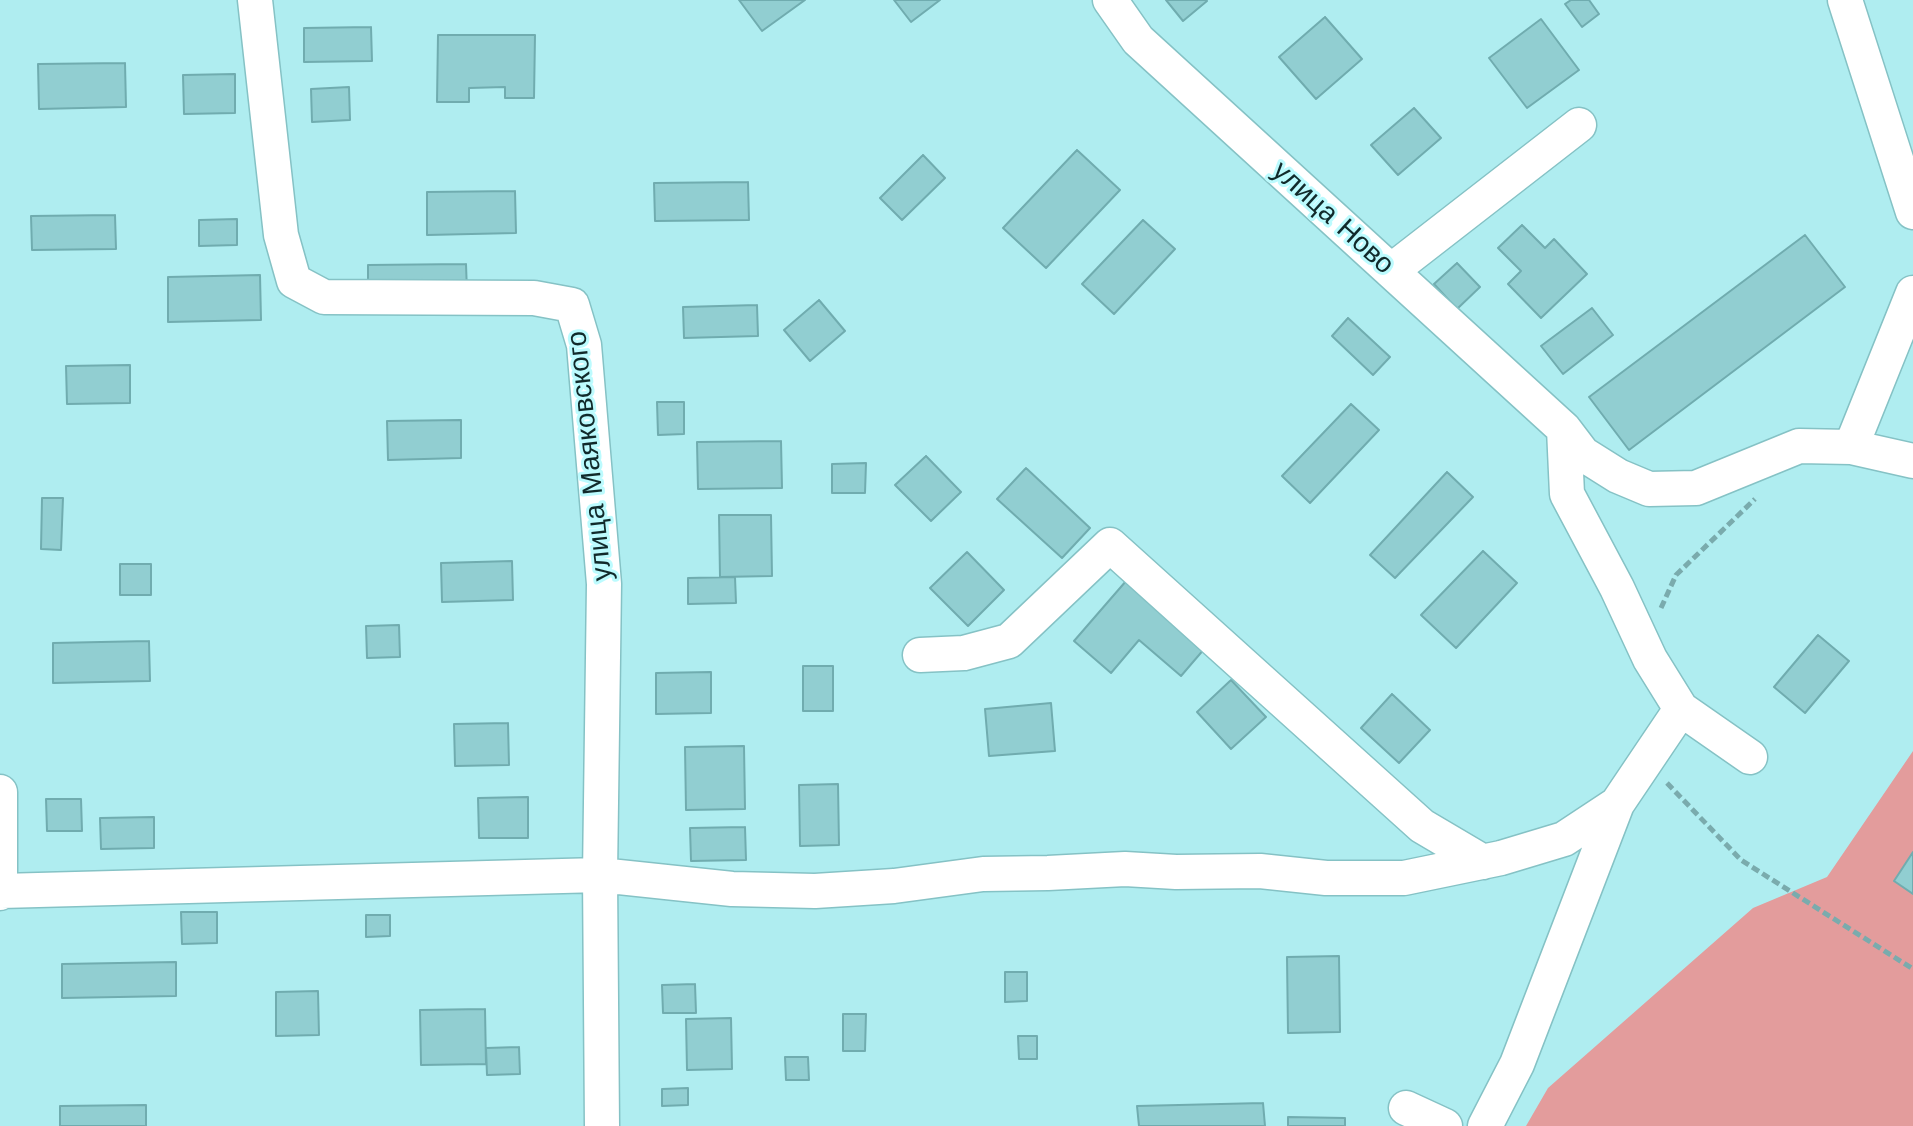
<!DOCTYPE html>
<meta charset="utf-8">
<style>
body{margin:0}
canvas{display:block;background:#afedf0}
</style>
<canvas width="1913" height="1126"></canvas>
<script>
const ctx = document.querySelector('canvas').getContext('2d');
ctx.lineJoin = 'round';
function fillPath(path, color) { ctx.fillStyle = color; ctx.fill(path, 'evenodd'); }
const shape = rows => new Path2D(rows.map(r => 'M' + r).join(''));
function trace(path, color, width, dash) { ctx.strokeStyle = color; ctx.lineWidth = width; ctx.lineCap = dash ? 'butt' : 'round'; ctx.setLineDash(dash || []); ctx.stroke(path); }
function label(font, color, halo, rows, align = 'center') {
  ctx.font = font + ' "Work Sans",sans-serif'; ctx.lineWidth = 6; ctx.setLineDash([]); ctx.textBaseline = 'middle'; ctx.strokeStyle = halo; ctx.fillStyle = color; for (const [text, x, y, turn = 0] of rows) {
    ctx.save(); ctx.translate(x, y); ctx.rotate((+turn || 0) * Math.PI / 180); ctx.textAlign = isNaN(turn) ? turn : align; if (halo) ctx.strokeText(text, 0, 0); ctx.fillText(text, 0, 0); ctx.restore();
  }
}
fillPath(shape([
 [1913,751,1913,1126,1526,1126,1548,1088,1753,908,1827,877]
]), '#e39c9c');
const building = shape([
 [739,0,805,0,762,31,739,0],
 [894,0,940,0,911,22,894,0],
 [1166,0,1206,0,1207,1,1183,21,1166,0],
 [1571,0,1589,0,1599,14,1582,27,1565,4,1571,0],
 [1325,17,1362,59,1316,99,1279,57,1325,17],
 [1541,19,1579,70,1527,108,1489,58,1541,19],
 [371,27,372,61,304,62,304,28,371,27],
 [438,35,535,35,534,98,505,98,505,87,469,88,469,102,437,102,438,35],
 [125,63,126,107,39,109,38,64,125,63],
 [235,74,235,113,184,114,183,75,235,74],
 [349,87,350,120,312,122,311,89,349,87],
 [1414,108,1441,138,1398,175,1371,145,1414,108],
 [1077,150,1120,190,1046,268,1003,228,1077,150],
 [923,155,945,178,902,220,880,198,923,155],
 [748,182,749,220,655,221,654,183,748,182],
 [515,191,516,233,427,235,427,192,515,191],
 [115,215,116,249,32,250,31,216,115,215],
 [237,219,237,245,199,246,199,220,237,219],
 [1143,220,1175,249,1114,314,1082,284,1143,220],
 [1522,225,1545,248,1554,239,1587,274,1541,318,1508,284,1521,271,1498,248,1522,225],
 [1805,235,1845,287,1629,450,1589,397,1805,235],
 [1457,263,1480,287,1457,309,1434,284,1457,263],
 [466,264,467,292,368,294,368,265,466,264],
 [260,275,261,320,168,322,168,277,260,275],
 [819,300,845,331,810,361,784,330,819,300],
 [757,305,758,336,684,338,683,307,757,305],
 [1592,308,1613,335,1563,374,1541,346,1592,308],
 [1348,318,1390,357,1373,375,1332,336,1348,318],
 [130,365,130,403,67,404,66,366,130,365],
 [657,402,684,402,684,434,658,435,657,402],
 [1351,404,1379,430,1310,503,1282,476,1351,404],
 [461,420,461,458,388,460,387,421,461,420],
 [781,441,782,488,698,489,697,442,781,441],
 [926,456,961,492,931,521,895,485,926,456],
 [866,463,865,493,832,493,832,464,866,463],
 [1026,468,1090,528,1062,558,997,499,1026,468],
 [1447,472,1473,497,1395,578,1370,555,1447,472],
 [42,498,63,498,61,550,41,549,42,498],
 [719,515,771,515,772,576,720,577,719,515],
 [1483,551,1517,583,1456,648,1421,615,1483,551],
 [967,552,1004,590,968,626,930,588,967,552],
 [512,561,513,600,442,602,441,563,512,561],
 [120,564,151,564,151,595,120,595,120,564],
 [1133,573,1211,641,1181,676,1139,640,1111,673,1074,641,1133,573],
 [735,577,736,603,688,604,688,578,735,577],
 [399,625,400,657,367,658,366,626,399,625],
 [1818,635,1849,661,1805,713,1774,687,1818,635],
 [149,641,150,681,53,683,53,643,149,641],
 [803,666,833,666,833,711,803,711,803,666],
 [711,672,711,713,656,714,656,673,711,672],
 [1231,680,1266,717,1231,749,1197,712,1231,680],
 [1392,694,1430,730,1399,763,1361,728,1392,694],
 [1051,703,1055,751,989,756,985,709,1051,703],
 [508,723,509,765,455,766,454,724,508,723],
 [744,746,745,809,686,810,685,747,744,746],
 [838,784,839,845,800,846,799,785,838,784],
 [528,797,528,838,479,838,478,798,528,797],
 [46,799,81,799,82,831,47,831,46,799],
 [154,817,154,848,101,849,100,818,154,817],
 [745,827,746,860,691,861,690,828,745,827],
 [1913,852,1913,894,1894,881,1913,852],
 [181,912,217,912,217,943,182,944,181,912],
 [366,915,390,915,390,936,366,937,366,915],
 [1339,956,1340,1032,1288,1033,1287,957,1339,956],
 [176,962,176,996,62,998,62,964,176,962],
 [1005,972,1027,972,1027,1001,1005,1002,1005,972],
 [695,984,696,1013,663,1013,662,985,695,984],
 [318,991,319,1035,276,1036,276,992,318,991],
 [485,1009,486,1064,421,1065,420,1010,485,1009],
 [843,1014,866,1014,865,1051,843,1051,843,1014],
 [731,1018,732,1069,687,1070,686,1019,731,1018],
 [1018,1036,1037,1036,1037,1059,1019,1059,1018,1036],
 [519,1047,520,1074,487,1075,486,1048,519,1047],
 [785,1057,808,1057,809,1080,786,1080,785,1057],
 [688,1088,688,1105,662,1106,662,1089,688,1088],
 [1263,1103,1265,1126,1139,1126,1137,1106,1263,1103],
 [146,1105,146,1126,60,1126,60,1106,146,1105],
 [1288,1117,1345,1118,1345,1126,1288,1126,1288,1117]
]);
fillPath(building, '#91ced1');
trace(building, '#70acaf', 2);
const minor = shape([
 [255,0,281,235,294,281,324,297,534,298,572,305,584,345,604,584,600,875,602,1126],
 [1110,0,1138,40,1564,429,1583,454,1618,476,1649,489,1696,488,1799,446,1851,447,1913,461],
 [1845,0,1913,212],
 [1391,271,1579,125],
 [1851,447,1913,293],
 [920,655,964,653,1009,641,1110,545,1422,826,1483,862],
 [1681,709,1750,757],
 [0,792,0,893],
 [1,891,600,875,732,889,815,891,894,886,983,874,1048,873,1125,869,1176,872,1260,871,1326,878,1404,878,1501,858,1564,839,1617,804],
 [1406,1108,1445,1126],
 [1485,1126,1517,1064,1617,804,1681,709,1650,659,1617,588,1567,494,1564,429]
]);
trace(minor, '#85c2c5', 37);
trace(shape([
 [1661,608,1676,575,1755,499],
 [1667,783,1741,860,1913,969]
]), '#7aabad', 5, [8, 4]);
trace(minor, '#fff', 34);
label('28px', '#112a2b', '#bcfbfe', [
 ["улица Ново",1333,218,42],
 ["улица Маяковского",590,456,-96]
]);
</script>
